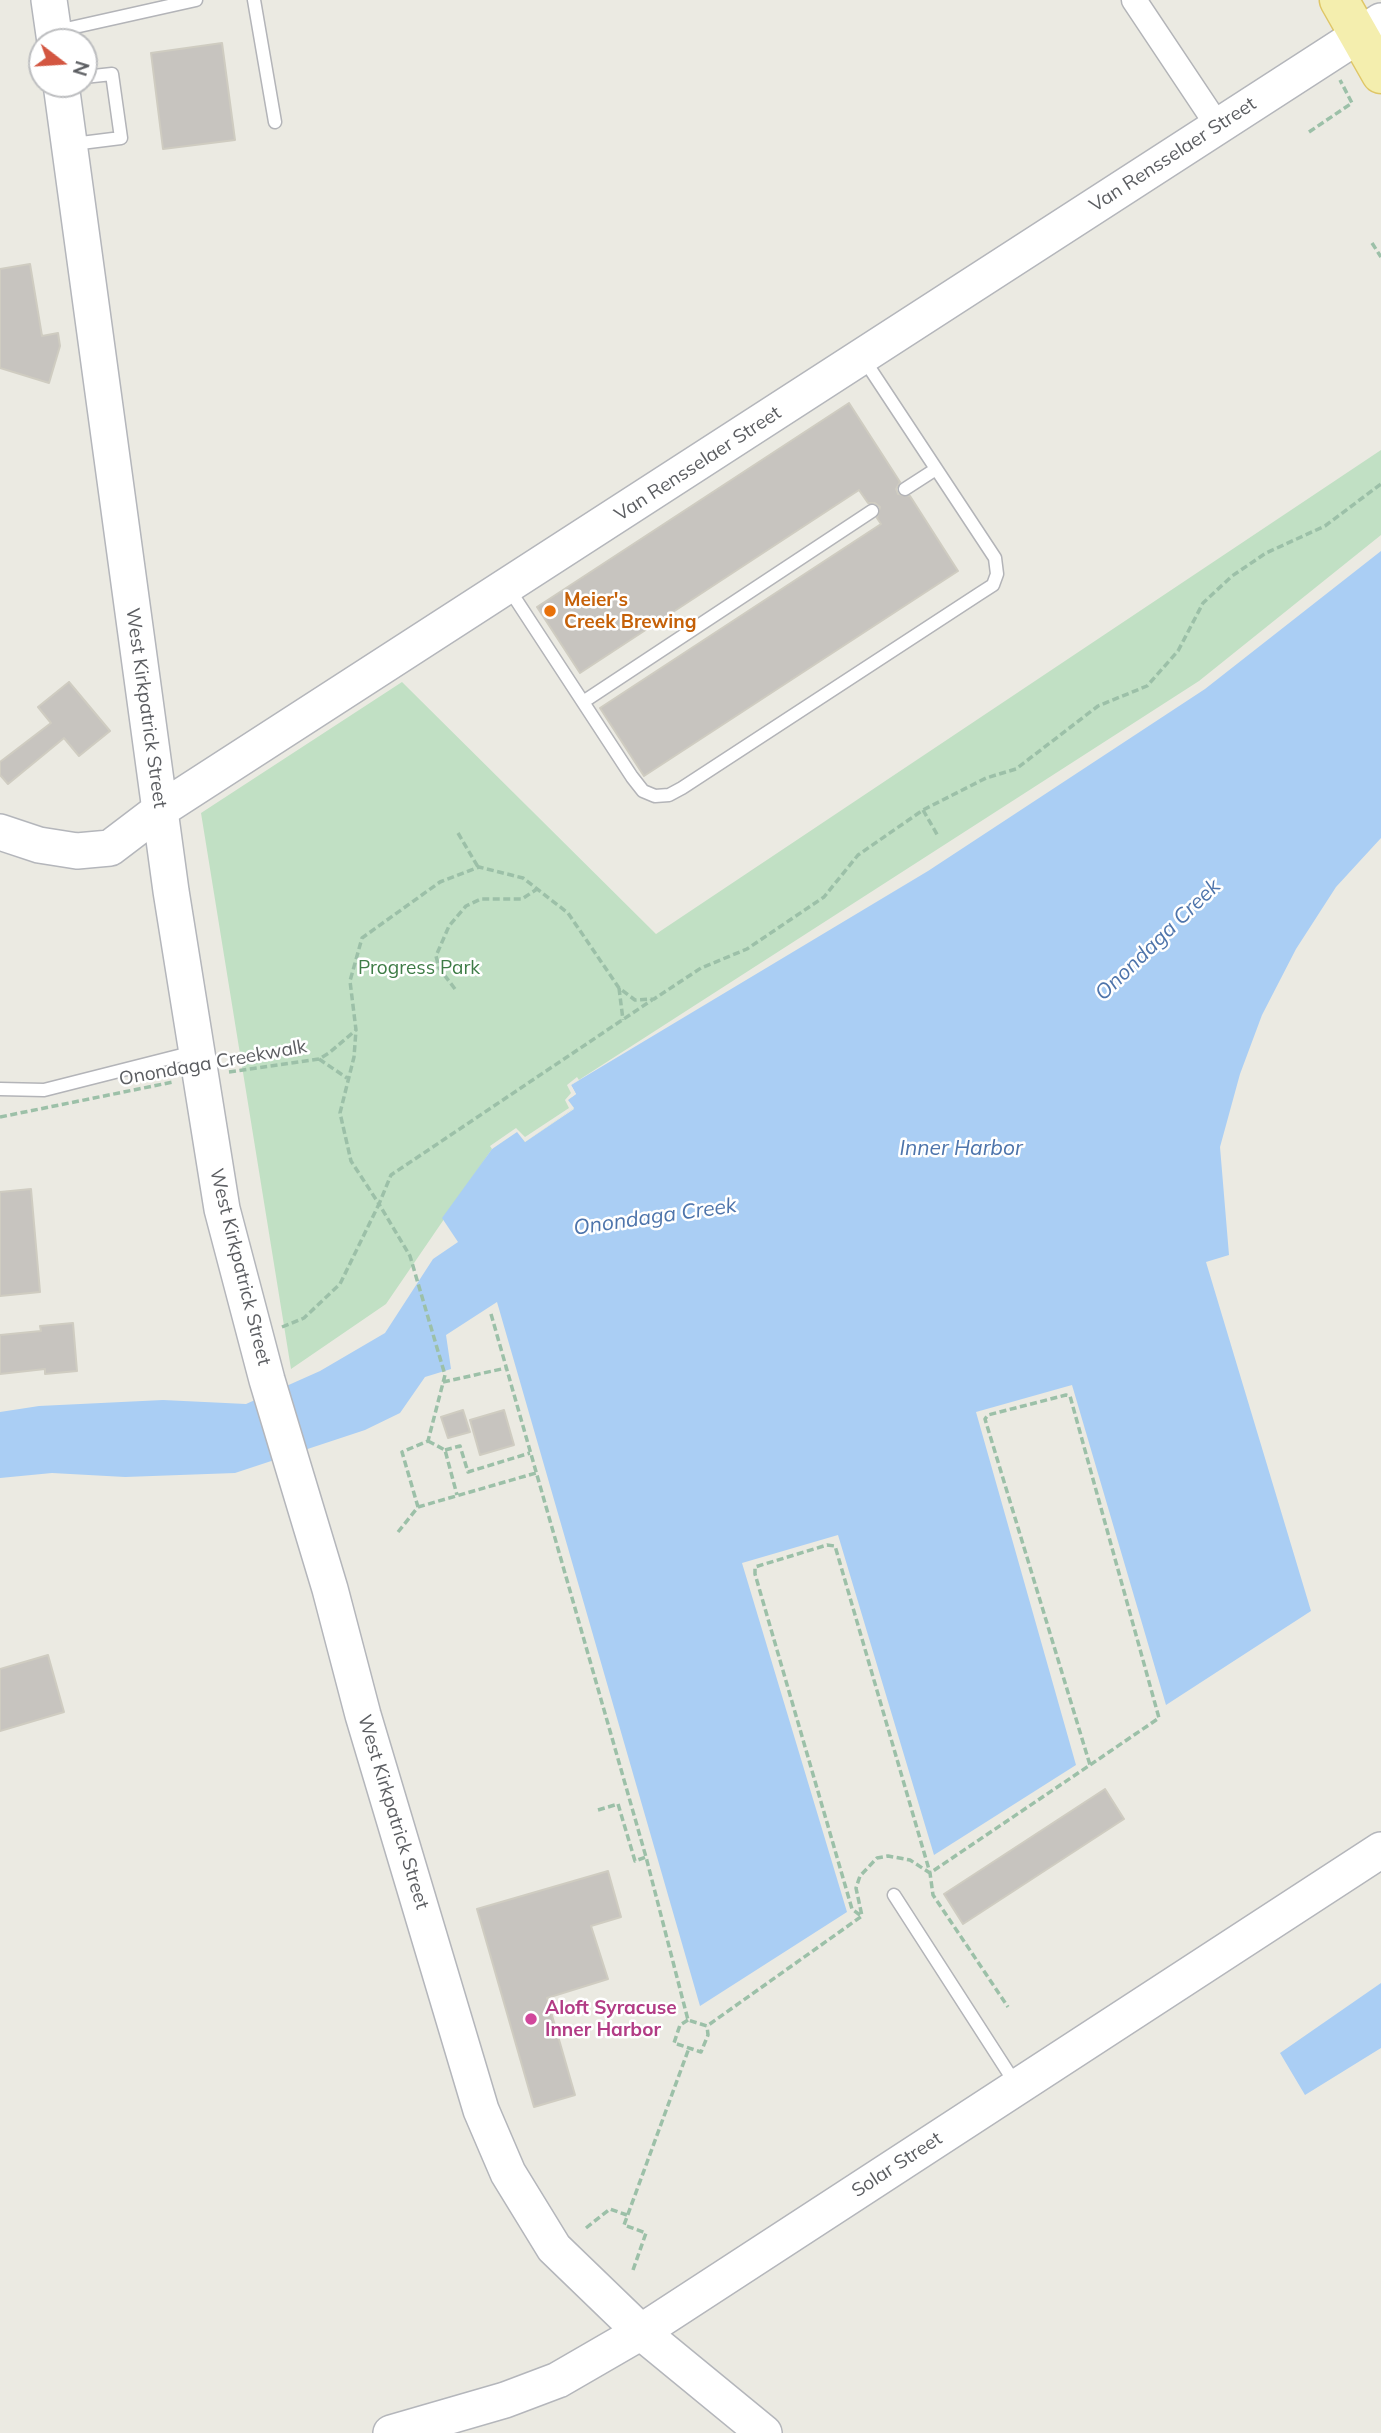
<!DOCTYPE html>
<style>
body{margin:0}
#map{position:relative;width:1381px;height:2433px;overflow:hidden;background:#ebeae2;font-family:Mulish,sans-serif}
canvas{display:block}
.north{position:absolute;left:28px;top:28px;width:70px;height:70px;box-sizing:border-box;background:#fff;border:2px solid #bdbec0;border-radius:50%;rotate:107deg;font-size:19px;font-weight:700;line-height:28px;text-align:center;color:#5b5d61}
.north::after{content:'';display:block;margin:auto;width:24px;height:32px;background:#d35641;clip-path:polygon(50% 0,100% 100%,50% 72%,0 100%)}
</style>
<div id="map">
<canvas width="1381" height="2433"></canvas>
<div class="north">N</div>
</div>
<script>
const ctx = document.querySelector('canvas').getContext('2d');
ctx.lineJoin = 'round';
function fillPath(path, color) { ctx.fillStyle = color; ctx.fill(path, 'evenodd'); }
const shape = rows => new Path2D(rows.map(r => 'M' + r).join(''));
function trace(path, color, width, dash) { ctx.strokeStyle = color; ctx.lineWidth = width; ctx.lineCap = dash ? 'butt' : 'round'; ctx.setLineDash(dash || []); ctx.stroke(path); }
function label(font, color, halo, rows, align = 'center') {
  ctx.font = font + ' Mulish,sans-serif'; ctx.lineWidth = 5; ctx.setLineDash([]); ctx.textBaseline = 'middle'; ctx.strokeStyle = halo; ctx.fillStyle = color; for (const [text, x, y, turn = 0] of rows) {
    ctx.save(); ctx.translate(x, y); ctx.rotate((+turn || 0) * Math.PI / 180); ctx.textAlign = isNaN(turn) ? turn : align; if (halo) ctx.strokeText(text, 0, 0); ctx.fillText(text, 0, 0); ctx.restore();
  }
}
fillPath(shape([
 [1381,450,1381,535,1199,681,571,1085,574,1108,525,1142,492,1149,386,1304,291,1369,201,813,402,682,656,934]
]), '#c1e0c4');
fillPath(shape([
 [1381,551,1381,838,1336,887,1296,949,1262,1015,1240,1074,1220,1147,1229,1255,1206,1262,1311,1611,1166,1705,1072,1385,976,1412,1076,1765,934,1855,838,1535,742,1563,847,1912,700,2006,497,1302,446,1335,451,1369,425,1377,400,1413,365,1430,235,1473,125,1477,52,1473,0,1478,0,1412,39,1406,163,1400,246,1404,320,1371,385,1333,433,1259,458,1242,442,1218,492,1149,517,1131,525,1142,574,1109,568,1100,576,1094,571,1085,928,871,1205,689],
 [1381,1983,1381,2048,1305,2095,1280,2053]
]), '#aacef4');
fillPath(shape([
 [577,1077,579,1080,571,1085,576,1094,568,1100,574,1108,525,1142,517,1132,492,1149,490,1146,516,1128,525,1137,569,1108,565,1100,571,1093,567,1085]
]), '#ebeae2');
const building = shape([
 [222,43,235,140,163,149,151,53,222,43],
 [30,264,42,336,58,333,60,346,49,383,0,368,0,269,30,264],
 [849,403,900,482,896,489,898,494,910,496,958,571,644,776,600,708,881,524,877,518,880,507,875,503,868,503,859,490,580,673,537,607,849,403],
 [69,682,110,731,79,756,64,738,8,784,0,775,0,762,51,723,38,707,69,682],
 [31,1189,40,1292,0,1296,0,1192,31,1189],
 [73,1323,77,1371,45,1374,45,1369,0,1374,0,1335,41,1331,40,1326,73,1323],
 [463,1410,470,1432,448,1438,441,1417,463,1410],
 [504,1410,514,1445,480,1455,470,1420,504,1410],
 [48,1655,64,1712,0,1731,0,1669,48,1655],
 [1105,1789,1124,1819,963,1924,944,1894,1105,1789],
 [608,1871,621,1917,591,1926,608,1979,547,1998,575,2095,534,2107,477,1909,608,1871]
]);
fillPath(building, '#c7c4bf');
trace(building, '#cfccc1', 2);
const lane = shape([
 [254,0,275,122],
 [57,31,196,0],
 [73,144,121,138,112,74,84,77],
 [905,489,936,469],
 [509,589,632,777,643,791,655,796,669,795,682,788,979,594,993,585,997,574,995,558,863,358],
 [583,702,872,511],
 [0,1089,44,1090,194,1052],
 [894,1895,1017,2086]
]);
const street = shape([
 [1134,0,1218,126]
]);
const secondary = shape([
 [49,0,55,42],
 [61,84,171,891,222,1209,267,1380,330,1589,363,1715,481,2110,508,2173,554,2248,641,2332,764,2433],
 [0,832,39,845,77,851,110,848,160,810,1381,21],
 [391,2433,505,2400,558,2380,641,2332,1381,1850]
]);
const primary = shape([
 [1339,0,1381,74]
]);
trace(lane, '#b3b4b8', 15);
trace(street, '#b3b4b8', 27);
trace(secondary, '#b4b6bb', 38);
trace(primary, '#dfc667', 41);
trace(shape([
 [1309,132,1352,103,1340,80],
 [1372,243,1381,257],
 [923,810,938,836],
 [458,833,478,867],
 [619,988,623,1020],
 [455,989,439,968,436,956,449,926,466,906,481,899,522,899,537,889],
 [319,1059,347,1078],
 [229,1072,319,1059,329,1053,356,1030,350,981,362,938,440,882,479,867,523,878,568,913,619,988,635,1000,654,999,701,968,747,949,824,897,858,855,923,810,986,778,1016,769,1098,706,1147,686,1178,651,1203,603,1232,576,1266,553,1325,526,1381,484],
 [0,1117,173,1082],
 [491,1314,646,1857,688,2020,707,2026,862,1916,856,1888,860,1876,877,1858,888,1856,910,1860,930,1873,1090,1765,985,1419,988,1415,1066,1395,1070,1396,1159,1718,1090,1765],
 [282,1327,304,1318,340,1284,379,1204,351,1161,340,1113,354,1057,356,1030],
 [443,1382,506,1368],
 [428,1441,445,1450,457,1495],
 [445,1450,460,1446,468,1472,530,1453],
 [418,1507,536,1473],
 [398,1532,418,1507,402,1452,428,1441,445,1375,410,1256,379,1204,391,1175,652,1000],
 [598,1810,618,1804,635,1861,646,1857],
 [860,1915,852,1909,755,1574,755,1567,827,1545,835,1546,930,1873,933,1895,1008,2007],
 [688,2020,680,2025,674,2043,701,2052,708,2035,707,2026],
 [586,2228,610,2209,627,2215],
 [633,2270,646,2233,624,2225,689,2048]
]), '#9cc0a8', 3.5, [7, 3.5]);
trace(lane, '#fff', 12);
trace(street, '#fff', 24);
trace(secondary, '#fff', 35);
trace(primary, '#f4eeae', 38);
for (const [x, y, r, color] of [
 [550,611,7,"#e8710a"],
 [531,2019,7,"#d1479c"]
]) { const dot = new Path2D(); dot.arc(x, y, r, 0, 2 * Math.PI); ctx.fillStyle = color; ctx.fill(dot); trace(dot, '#fff', 2.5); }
label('19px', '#5b5d61', '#fff', [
 ["Van Rensselaer Street",1173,155,-33],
 ["Van Rensselaer Street",698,464,-33],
 ["West Kirkpatrick Street",146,708,82],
 ["Onondaga Creekwalk",213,1063,-10],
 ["West Kirkpatrick Street",240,1267,76],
 ["West Kirkpatrick Street",393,1812,73],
 ["Solar Street",897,2165,-33]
]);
label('bold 19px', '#c56008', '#fff', [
 ["Meier's",564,600],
 ["Creek Brewing",564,622]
], 'left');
label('19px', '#3e7c46', '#fff', [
 ["Progress Park",419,968]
]);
label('bold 19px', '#b23c85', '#fff', [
 ["Aloft Syracuse",545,2008],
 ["Inner Harbor",545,2030]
], 'left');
label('italic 21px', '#4d74ab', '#fff', [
 ["Onondaga Creek",1158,940,-44],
 ["Inner Harbor",961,1149],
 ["Onondaga Creek",655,1217,-8]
]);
</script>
